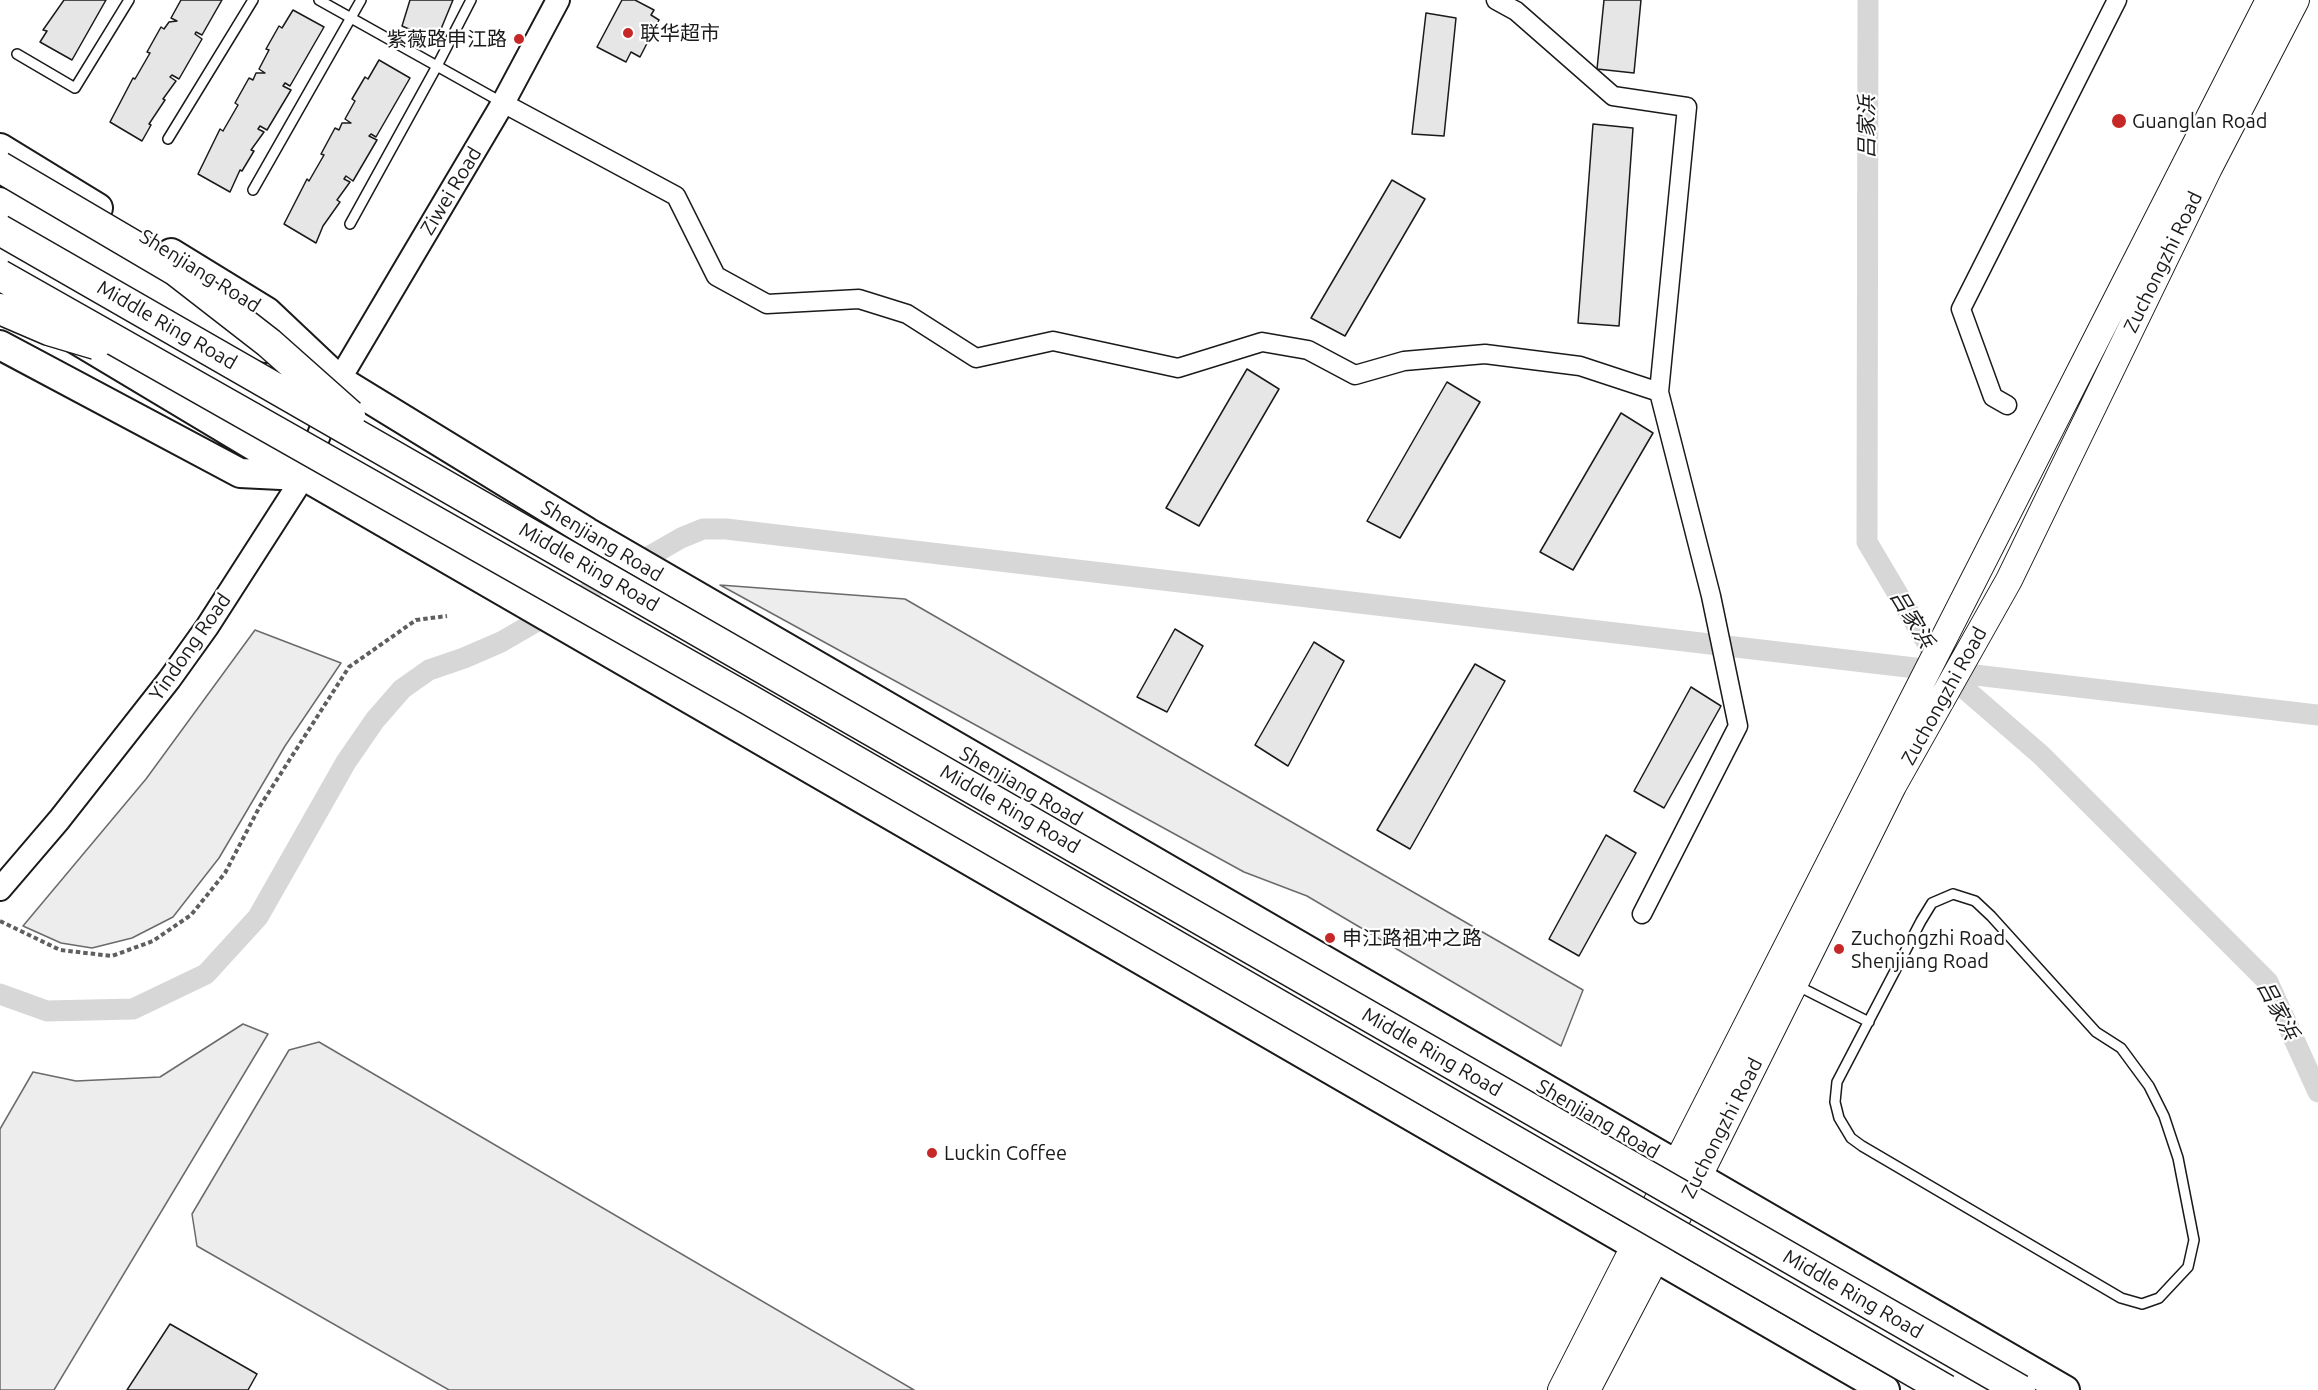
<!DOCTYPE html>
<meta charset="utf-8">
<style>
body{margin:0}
canvas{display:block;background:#fff}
</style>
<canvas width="2318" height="1390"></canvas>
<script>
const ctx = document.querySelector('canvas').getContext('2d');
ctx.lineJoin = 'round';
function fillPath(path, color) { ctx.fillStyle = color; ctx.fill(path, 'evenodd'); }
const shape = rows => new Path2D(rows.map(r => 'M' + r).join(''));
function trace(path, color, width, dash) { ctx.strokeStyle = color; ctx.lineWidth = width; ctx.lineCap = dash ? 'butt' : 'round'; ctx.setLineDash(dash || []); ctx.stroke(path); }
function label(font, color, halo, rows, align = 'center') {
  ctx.font = font + ' Ubuntu,"Noto Sans SC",sans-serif'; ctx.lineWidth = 4.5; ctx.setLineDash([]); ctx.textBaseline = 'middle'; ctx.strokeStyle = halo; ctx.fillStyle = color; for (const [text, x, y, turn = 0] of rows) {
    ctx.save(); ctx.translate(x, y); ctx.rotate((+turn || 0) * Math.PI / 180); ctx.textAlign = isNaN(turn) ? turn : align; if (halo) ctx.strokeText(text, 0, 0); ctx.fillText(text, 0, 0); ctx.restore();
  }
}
const built = shape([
 [720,585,905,599,1583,990,1561,1046,1307,896,1244,872,720,585],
 [255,630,341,663,285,746,219,858,173,917,132,938,92,948,61,943,23,926,146,779,255,630],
 [243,1024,268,1034,54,1390,0,1390,0,1129,33,1072,76,1081,160,1077,243,1024],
 [319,1042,914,1390,449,1390,197,1246,192,1214,289,1050,319,1042]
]);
fillPath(built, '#ededed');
trace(built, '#6a6a6a', 1.5);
trace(shape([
 [1868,0,1867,542,1943,670,2041,755,2268,982,2318,1092],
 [0,994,47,1011,133,1009,206,974,258,917,346,762,375,720,402,689,429,670,464,658,501,642,681,538,703,529,726,529,2318,715]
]), '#d7d7d7', 21);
const building = shape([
 [64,0,106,0,72,60,40,42,47,31,43,30,64,0],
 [181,0,222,0,202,35,196,32,195,34,202,39,179,79,172,75,170,77,176,81,163,99,165,100,149,124,151,125,142,141,110,122,133,78,135,79,150,53,147,52,161,27,164,29,169,22,177,21,171,18,181,0],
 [410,0,453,0,436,41,402,26,410,0],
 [622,0,635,0,654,10,651,15,659,20,640,57,631,52,626,62,597,47,622,0],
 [1604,0,1641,0,1634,73,1597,69,1604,0],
 [293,10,324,27,290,86,285,83,283,86,291,90,267,130,260,126,258,129,264,132,251,150,254,151,242,171,240,170,230,192,198,174,220,129,223,131,238,105,235,103,249,78,253,80,256,73,265,73,259,69,269,50,266,49,279,26,282,28,293,10],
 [1426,13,1456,18,1444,136,1412,134,1426,13],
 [379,60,410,78,376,137,371,134,369,136,377,140,353,181,346,176,344,179,350,182,337,200,340,202,323,226,316,243,284,224,307,179,309,181,324,155,321,154,335,128,339,130,342,123,351,123,345,119,355,101,352,99,365,77,368,79,379,60],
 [1593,124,1633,128,1619,326,1578,323,1593,124],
 [1392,180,1425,199,1345,336,1311,318,1392,180],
 [1247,369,1279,389,1199,526,1166,508,1247,369],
 [1447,382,1480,402,1400,538,1367,521,1447,382],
 [1621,413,1653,433,1573,570,1540,552,1621,413],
 [1175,629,1203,646,1167,712,1137,697,1175,629],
 [1314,642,1344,661,1288,766,1255,745,1314,642],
 [1475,664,1505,681,1410,849,1377,830,1475,664],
 [1691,687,1721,706,1664,808,1634,791,1691,687],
 [1606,835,1636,853,1579,956,1549,939,1606,835],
 [170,1324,257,1374,248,1390,127,1390,170,1324]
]);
fillPath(building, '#e6e6e6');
trace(building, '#1a1a1a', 1.5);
const service = shape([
 [319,0,503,103],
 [17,54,75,88,129,0],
 [168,139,253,0],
 [253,190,361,0],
 [350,224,437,66,471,0],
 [1953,894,1975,901,1991,916,2096,1032,2121,1048,2149,1086,2164,1116,2178,1158,2194,1240,2188,1267,2159,1298,2142,1304,2121,1298,1862,1146,1851,1138,1839,1118,1835,1102,1837,1082,1921,921,1932,903,1953,894],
 [1796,985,1869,1022]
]);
const minor = shape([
 [1496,0,1516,11,1613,96,1687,107,1659,392,1711,596,1738,726,1642,914],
 [503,103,676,196,716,276,767,304,859,299,907,314,976,358,1053,341,1178,368,1262,342,1308,350,1355,375,1404,361,1485,354,1580,366,1659,392],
 [2007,405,1993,397,1961,309,2117,0]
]);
const tertiary = shape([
 [0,889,59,820,169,680,207,627,304,476,339,380,503,103,558,0]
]);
const secondary = shape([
 [1561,1390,2269,0],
 [1587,1390,1698,1178,1893,786,2009,580,2209,168,2296,0]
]);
const primary = shape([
 [0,148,98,208],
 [0,202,230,332,266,348],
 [171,253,267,312,339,380,587,532,2065,1390],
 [72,337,304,476,1885,1390],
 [0,345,240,473,301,476]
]);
trace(service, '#1a1a1a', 12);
trace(minor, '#1a1a1a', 21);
trace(tertiary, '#1a1a1a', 26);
trace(secondary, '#1a1a1a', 28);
trace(primary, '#1a1a1a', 32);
trace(shape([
 [0,921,60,950,112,956,153,941,191,915,225,873,260,806,349,667,416,620,447,616]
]), '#5f5f5f', 4, [4.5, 3]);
trace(service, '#fff', 9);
trace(minor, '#fff', 18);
trace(tertiary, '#fff', 22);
trace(secondary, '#fff', 26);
trace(primary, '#fff', 28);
const trunkBridge = shape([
 [0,167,175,270,269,343,350,415],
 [0,230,2020,1390],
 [0,275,748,699,1946,1390],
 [0,309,49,330,96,344]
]);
trace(trunkBridge, '#1a1a1a', 33, []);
trace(trunkBridge, '#fff', 30);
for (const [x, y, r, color] of [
 [628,33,6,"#c62828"],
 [519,39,6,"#c62828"],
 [2119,121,8,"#c62828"],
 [1330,938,6,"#c62828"],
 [1839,949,6,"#c62828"],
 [932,1153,6,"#c62828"]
]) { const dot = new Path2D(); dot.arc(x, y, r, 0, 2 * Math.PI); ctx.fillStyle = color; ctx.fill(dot); trace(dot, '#fff', 2); }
label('20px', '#1a1a1a', '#fff', [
 ["联华超市",640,33],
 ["紫薇路申江路",507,39,"right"],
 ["Guanglan Road",2132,121],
 ["申江路祖冲之路",1342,938],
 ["Zuchongzhi Road",1851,938],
 ["Shenjiang Road",1851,961],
 ["Luckin Coffee",944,1153]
], 'left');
label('20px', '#1a1a1a', '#fff', [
 ["Ziwei Road",451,191,-59],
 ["Zuchongzhi Road",2163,262,-64],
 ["Shenjiang Road",200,271,32],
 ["Middle Ring Road",167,325,30],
 ["Shenjiang Road",602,541,31],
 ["Middle Ring Road",589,567,30],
 ["Yindong Road",190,647,-55],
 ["Zuchongzhi Road",1944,696,-61],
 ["Shenjiang Road",1021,786,30],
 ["Middle Ring Road",1010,809,30],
 ["Middle Ring Road",1432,1052,30],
 ["Shenjiang Road",1598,1119,30],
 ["Zuchongzhi Road",1722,1128,-63],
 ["Middle Ring Road",1853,1294,30]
]);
label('italic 21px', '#1a1a1a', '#fff', [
 ["吕家浜",1867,127,-90],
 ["吕家浜",1912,619,59],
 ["吕家浜",2278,1010,62]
]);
</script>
